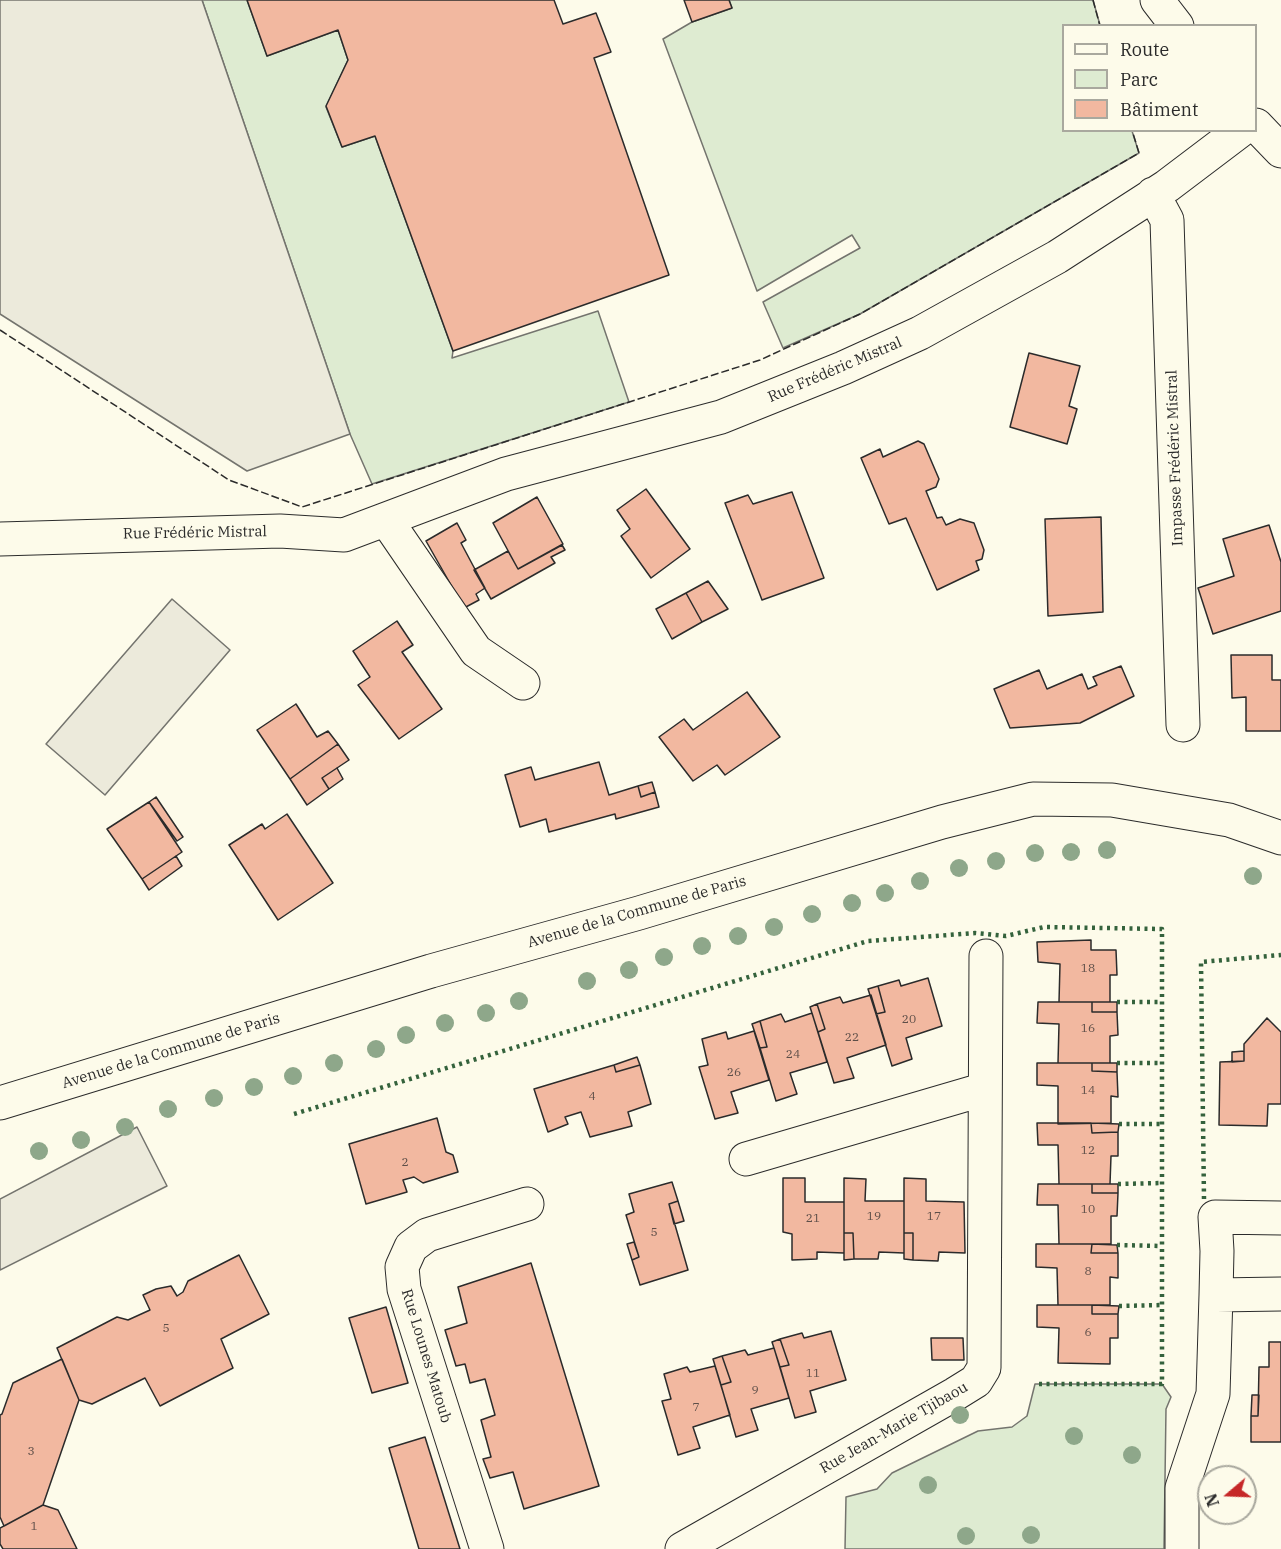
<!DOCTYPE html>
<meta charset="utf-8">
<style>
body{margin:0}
#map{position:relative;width:1281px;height:1549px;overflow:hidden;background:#fdfbea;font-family:"IBM Plex Serif",serif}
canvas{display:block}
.legend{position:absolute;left:1062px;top:24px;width:195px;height:108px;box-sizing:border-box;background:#fdfbea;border:2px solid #a9a89e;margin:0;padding:8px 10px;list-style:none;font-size:18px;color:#2b2b2b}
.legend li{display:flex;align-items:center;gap:12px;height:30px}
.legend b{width:30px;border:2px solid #a9a89e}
.north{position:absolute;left:1197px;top:1465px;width:60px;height:60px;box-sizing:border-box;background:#fdfbea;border:2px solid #a9a89e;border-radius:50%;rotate:251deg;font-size:16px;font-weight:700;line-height:24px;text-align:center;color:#2b2b2b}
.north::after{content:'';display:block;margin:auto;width:21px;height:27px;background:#c62828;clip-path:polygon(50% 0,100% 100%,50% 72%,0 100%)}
</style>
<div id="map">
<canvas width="1281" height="1549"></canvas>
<ul class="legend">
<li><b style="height:8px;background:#fdfbea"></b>Route</li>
<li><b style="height:16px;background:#deebd1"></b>Parc</li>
<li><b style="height:16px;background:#f2b8a0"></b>Bâtiment</li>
</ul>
<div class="north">N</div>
</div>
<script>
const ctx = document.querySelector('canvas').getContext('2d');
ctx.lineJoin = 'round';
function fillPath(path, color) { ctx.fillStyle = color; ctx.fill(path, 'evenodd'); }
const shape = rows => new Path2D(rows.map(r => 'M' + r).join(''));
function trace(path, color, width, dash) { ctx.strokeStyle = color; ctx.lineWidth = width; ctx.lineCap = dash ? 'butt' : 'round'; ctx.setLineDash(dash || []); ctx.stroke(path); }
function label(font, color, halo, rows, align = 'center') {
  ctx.font = font + ' "IBM Plex Serif",serif'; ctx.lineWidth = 4.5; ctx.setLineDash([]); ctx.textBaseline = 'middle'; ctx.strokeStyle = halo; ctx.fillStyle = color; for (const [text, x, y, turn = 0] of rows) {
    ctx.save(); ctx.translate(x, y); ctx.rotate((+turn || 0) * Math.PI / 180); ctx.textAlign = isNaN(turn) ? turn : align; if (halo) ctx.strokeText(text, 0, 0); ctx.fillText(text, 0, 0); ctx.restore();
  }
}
const green = shape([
 [202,0,247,0,267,56,338,30,348,60,326,107,342,147,375,136,453,351,452,358,598,311,629,402,372,484,350,434,202,0],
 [729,0,1093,0,1100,25,1064,26,1064,130,1132,131,1139,153,860,314,783,348,763,302,860,248,852,235,757,291,663,39,692,22,732,8,729,0],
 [1035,1384,1162,1384,1171,1397,1166,1409,1164,1549,845,1549,846,1497,877,1489,892,1473,978,1431,1012,1427,1027,1416,1035,1384]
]);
fillPath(green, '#deebd1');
trace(green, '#74746e', 1.5);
const parking = shape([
 [0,0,202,0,350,434,247,471,0,314,0,0],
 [172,599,230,650,105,795,46,744,172,599],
 [137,1127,167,1186,0,1270,0,1199,137,1127]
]);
fillPath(parking, '#eceadb');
trace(parking, '#74746e', 1.5);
const building = shape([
 [247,0,554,0,563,24,596,13,611,52,594,58,669,275,453,351,375,136,342,147,326,106,348,60,338,30,267,56,247,0],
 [684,0,729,0,732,8,692,22,684,0],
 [1029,353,1080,366,1069,406,1077,409,1067,444,1010,427,1029,353],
 [918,441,924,444,939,479,936,487,926,491,937,518,942,517,946,525,960,519,974,523,984,550,982,559,976,561,979,570,937,590,906,518,889,524,861,458,880,449,883,457,918,441],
 [646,489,690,549,651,578,621,536,630,529,617,510,646,489],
 [792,492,824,578,762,600,725,503,748,495,753,504,792,492],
 [537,497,563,544,518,569,493,523,537,497],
 [1101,517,1103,612,1048,616,1045,519,1101,517],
 [457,523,466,540,461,543,485,588,476,594,479,600,464,608,426,541,457,523],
 [1269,525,1281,562,1281,611,1213,634,1198,588,1234,576,1223,539,1269,525],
 [562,545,565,550,551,557,555,563,491,599,474,570,508,551,518,569,562,545],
 [708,581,728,609,702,622,686,593,708,581],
 [686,593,702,622,672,639,656,609,686,593],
 [397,621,413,645,402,652,442,709,399,739,358,685,370,677,353,651,397,621],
 [1231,655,1272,655,1272,680,1281,680,1281,731,1246,731,1246,697,1232,698,1231,655],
 [1121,666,1134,696,1080,723,1010,728,994,689,1039,670,1047,689,1082,674,1088,689,1097,685,1093,677,1121,666],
 [747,692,780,737,725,775,717,765,693,781,659,737,684,719,693,730,747,692],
 [296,704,317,737,328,731,338,744,290,779,257,730,296,704],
 [338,744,349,760,322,778,329,789,307,805,290,779,338,744],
 [599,762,609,795,638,786,641,797,655,792,659,807,616,819,615,814,549,832,546,819,520,827,505,775,531,767,535,780,599,762],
 [337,768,343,779,329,789,322,778,337,768],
 [652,782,655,792,641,797,638,786,652,782],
 [156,797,183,837,177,841,149,802,156,797],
 [149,802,182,852,142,879,107,829,149,802],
 [287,814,333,883,278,920,229,845,262,824,265,829,287,814],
 [176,856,182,866,149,890,142,879,176,856],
 [1091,940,1091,950,1116,950,1117,975,1110,975,1110,1002,1059,1002,1060,964,1038,962,1037,942,1091,940],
 [928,978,942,1026,906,1038,912,1059,892,1066,876,1014,885,1012,878,986,899,980,901,986,928,978],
 [878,986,885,1012,876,1014,868,989,878,986],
 [871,995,886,1045,847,1058,854,1078,834,1083,818,1032,825,1029,817,1004,840,997,843,1003,871,995],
 [1038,1002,1092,1002,1092,1012,1117,1012,1118,1035,1110,1036,1110,1063,1058,1063,1059,1024,1037,1023,1038,1002],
 [1092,1002,1117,1002,1117,1012,1092,1012,1092,1002],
 [817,1004,825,1029,818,1032,810,1007,817,1004],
 [812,1013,827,1062,790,1073,797,1094,776,1101,760,1048,767,1047,760,1021,781,1014,785,1022,812,1013],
 [1267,1018,1281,1032,1281,1104,1268,1104,1267,1126,1219,1125,1220,1062,1244,1061,1244,1044,1267,1018],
 [760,1021,767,1047,760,1048,752,1024,760,1021],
 [754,1031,769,1080,731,1092,738,1113,715,1119,699,1067,708,1065,702,1039,726,1032,728,1039,754,1031],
 [1244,1051,1244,1061,1232,1062,1232,1052,1244,1051],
 [637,1057,640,1065,616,1072,614,1065,637,1057],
 [1037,1063,1092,1063,1092,1071,1117,1072,1118,1097,1111,1096,1111,1123,1058,1124,1058,1086,1037,1085,1037,1063],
 [1092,1063,1117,1063,1117,1072,1092,1071,1092,1063],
 [614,1065,616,1072,640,1065,651,1104,628,1112,632,1126,590,1137,581,1112,565,1117,568,1124,548,1132,534,1089,614,1065],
 [437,1118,446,1152,453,1155,458,1172,423,1183,414,1177,403,1180,407,1192,366,1204,349,1144,437,1118],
 [1037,1123,1091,1123,1092,1133,1118,1132,1118,1156,1111,1156,1110,1184,1059,1184,1058,1145,1038,1145,1037,1123],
 [1091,1123,1119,1124,1118,1132,1092,1133,1091,1123],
 [783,1178,805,1178,805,1202,844,1202,844,1253,817,1252,817,1259,792,1260,792,1234,783,1232,783,1178],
 [844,1178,866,1179,865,1201,904,1201,904,1253,879,1252,878,1259,854,1259,853,1233,844,1233,844,1178],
 [904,1178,926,1179,926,1201,964,1202,965,1253,939,1252,938,1261,913,1260,913,1233,904,1233,904,1178],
 [672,1182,678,1201,669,1204,688,1270,640,1285,632,1260,639,1257,626,1215,634,1212,629,1194,672,1182],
 [1038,1184,1092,1184,1092,1193,1118,1193,1117,1216,1111,1216,1111,1244,1059,1244,1058,1205,1037,1205,1038,1184],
 [1092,1184,1118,1184,1118,1193,1092,1193,1092,1184],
 [678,1201,684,1221,674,1224,669,1204,678,1201],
 [844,1233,853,1233,854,1259,844,1260,844,1233],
 [904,1233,913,1233,913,1260,904,1259,904,1233],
 [634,1242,639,1257,632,1260,627,1244,634,1242],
 [1036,1244,1092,1244,1091,1253,1118,1253,1118,1278,1110,1277,1110,1305,1058,1305,1057,1268,1036,1267,1036,1244],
 [1092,1244,1117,1245,1118,1253,1091,1253,1092,1244],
 [239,1255,269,1314,221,1339,233,1368,160,1406,145,1378,92,1404,79,1400,57,1348,117,1317,128,1320,150,1310,143,1295,156,1289,171,1286,177,1296,183,1292,188,1281,239,1255],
 [531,1263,599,1486,524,1509,513,1472,490,1478,483,1459,491,1457,481,1420,495,1415,485,1379,470,1383,465,1364,456,1366,445,1330,467,1323,458,1287,531,1263],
 [1037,1305,1092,1305,1092,1314,1118,1314,1118,1338,1110,1338,1110,1364,1058,1363,1059,1328,1037,1327,1037,1305],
 [1092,1305,1119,1306,1118,1314,1092,1314,1092,1305],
 [386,1307,408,1383,372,1393,349,1318,386,1307],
 [831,1331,846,1380,810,1391,816,1412,795,1418,780,1367,789,1365,780,1339,802,1333,804,1338,831,1331],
 [931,1338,963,1338,964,1360,932,1360,931,1338],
 [780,1339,789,1365,780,1367,772,1342,780,1339],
 [1269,1342,1281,1342,1281,1442,1251,1442,1251,1416,1258,1416,1259,1367,1269,1367,1269,1342],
 [774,1348,789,1398,751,1409,758,1430,736,1437,721,1385,731,1382,722,1356,745,1350,748,1355,774,1348],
 [722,1356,731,1382,721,1385,713,1359,722,1356],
 [62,1359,79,1400,43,1505,4,1526,0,1517,0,1415,2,1414,13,1383,62,1359],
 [715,1366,730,1415,693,1427,700,1448,678,1455,662,1401,671,1399,664,1374,687,1367,690,1372,715,1366],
 [1252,1395,1259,1395,1258,1416,1251,1416,1252,1395],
 [425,1437,460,1549,419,1549,389,1448,425,1437],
 [43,1505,58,1510,77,1549,3,1549,0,1544,0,1528,43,1505]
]);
fillPath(building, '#f2b8a0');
trace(building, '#2b2b2b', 1.5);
const minor = shape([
 [1157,0,1177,26],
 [1256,125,1281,151],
 [1153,194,1167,220,1183,725],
 [387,521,476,651,523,683],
 [0,539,280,531,344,535,506,474,721,417,843,368,920,333,1057,257,1167,186,1241,130],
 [746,1159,985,1089],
 [1281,1218,1215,1217,1217,1251,1216,1295,1281,1294],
 [487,1549,404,1289,402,1267,411,1247,427,1235,527,1204],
 [682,1549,955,1394,976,1381,984,1368,986,956],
 [1182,1549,1182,1488,1213,1394,1216,1295]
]);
const major = shape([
 [0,1103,431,971,639,913,942,822,1033,799,1112,800,1229,820,1281,838]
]);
trace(minor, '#2b2b2b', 35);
trace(major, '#2b2b2b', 35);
trace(minor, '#fdfbea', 33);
trace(major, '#fdfbea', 33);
trace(shape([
 [1117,1002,1162,1002],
 [1117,1063,1162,1063],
 [294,1114,868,941,975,933,1006,936,1044,927,1162,929,1162,1384,1035,1384],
 [1119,1124,1162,1124],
 [1118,1184,1162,1183],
 [1204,1199,1201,962,1281,955],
 [1117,1245,1162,1246],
 [1119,1306,1162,1305]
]), '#34623c', 4.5, [3, 4.5]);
trace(shape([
 [1093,0,1100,26],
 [0,330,229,480,302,507,760,360,860,314,1139,153,1132,130]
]), '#2b2b2b', 1.5, [8, 3]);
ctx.fillStyle = '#8ea78a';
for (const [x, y] of [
 [1107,850],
 [1071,852],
 [1035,853],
 [996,861],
 [959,868],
 [1253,876],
 [920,881],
 [885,893],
 [852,903],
 [812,914],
 [774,927],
 [738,936],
 [702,946],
 [664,957],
 [629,970],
 [587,981],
 [519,1001],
 [486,1013],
 [445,1023],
 [406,1035],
 [376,1049],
 [334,1063],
 [293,1076],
 [254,1087],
 [214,1098],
 [168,1109],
 [125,1127],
 [81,1140],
 [39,1151],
 [960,1415],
 [1074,1436],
 [1132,1455],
 [928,1485],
 [1031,1535],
 [966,1536]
]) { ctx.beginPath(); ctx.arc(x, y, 9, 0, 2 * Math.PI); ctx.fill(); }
label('12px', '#5d4e48', null, [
 ["18",1088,969],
 ["20",909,1020],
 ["16",1088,1029],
 ["22",852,1038],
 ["24",793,1055],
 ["26",734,1073],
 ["14",1088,1091],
 ["4",592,1097],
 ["12",1088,1151],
 ["2",405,1163],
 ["10",1088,1210],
 ["19",874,1217],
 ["17",934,1217],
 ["21",813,1219],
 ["5",654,1233],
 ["8",1088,1272],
 ["5",166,1329],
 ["6",1088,1333],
 ["11",813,1374],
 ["9",755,1391],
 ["7",696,1408],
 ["3",31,1452],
 ["1",34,1527]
]);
label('15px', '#2b2b2b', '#fdfbea', [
 ["Rue Frédéric Mistral",835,370,-23],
 ["Impasse Frédéric Mistral",1175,458,-92],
 ["Rue Frédéric Mistral",195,533,-1],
 ["Avenue de la Commune de Paris",637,912,-16],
 ["Avenue de la Commune de Paris",171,1051,-17],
 ["Rue Lounes Matoub",426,1356,73],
 ["Rue Jean-Marie Tjibaou",894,1428,-30]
]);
</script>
